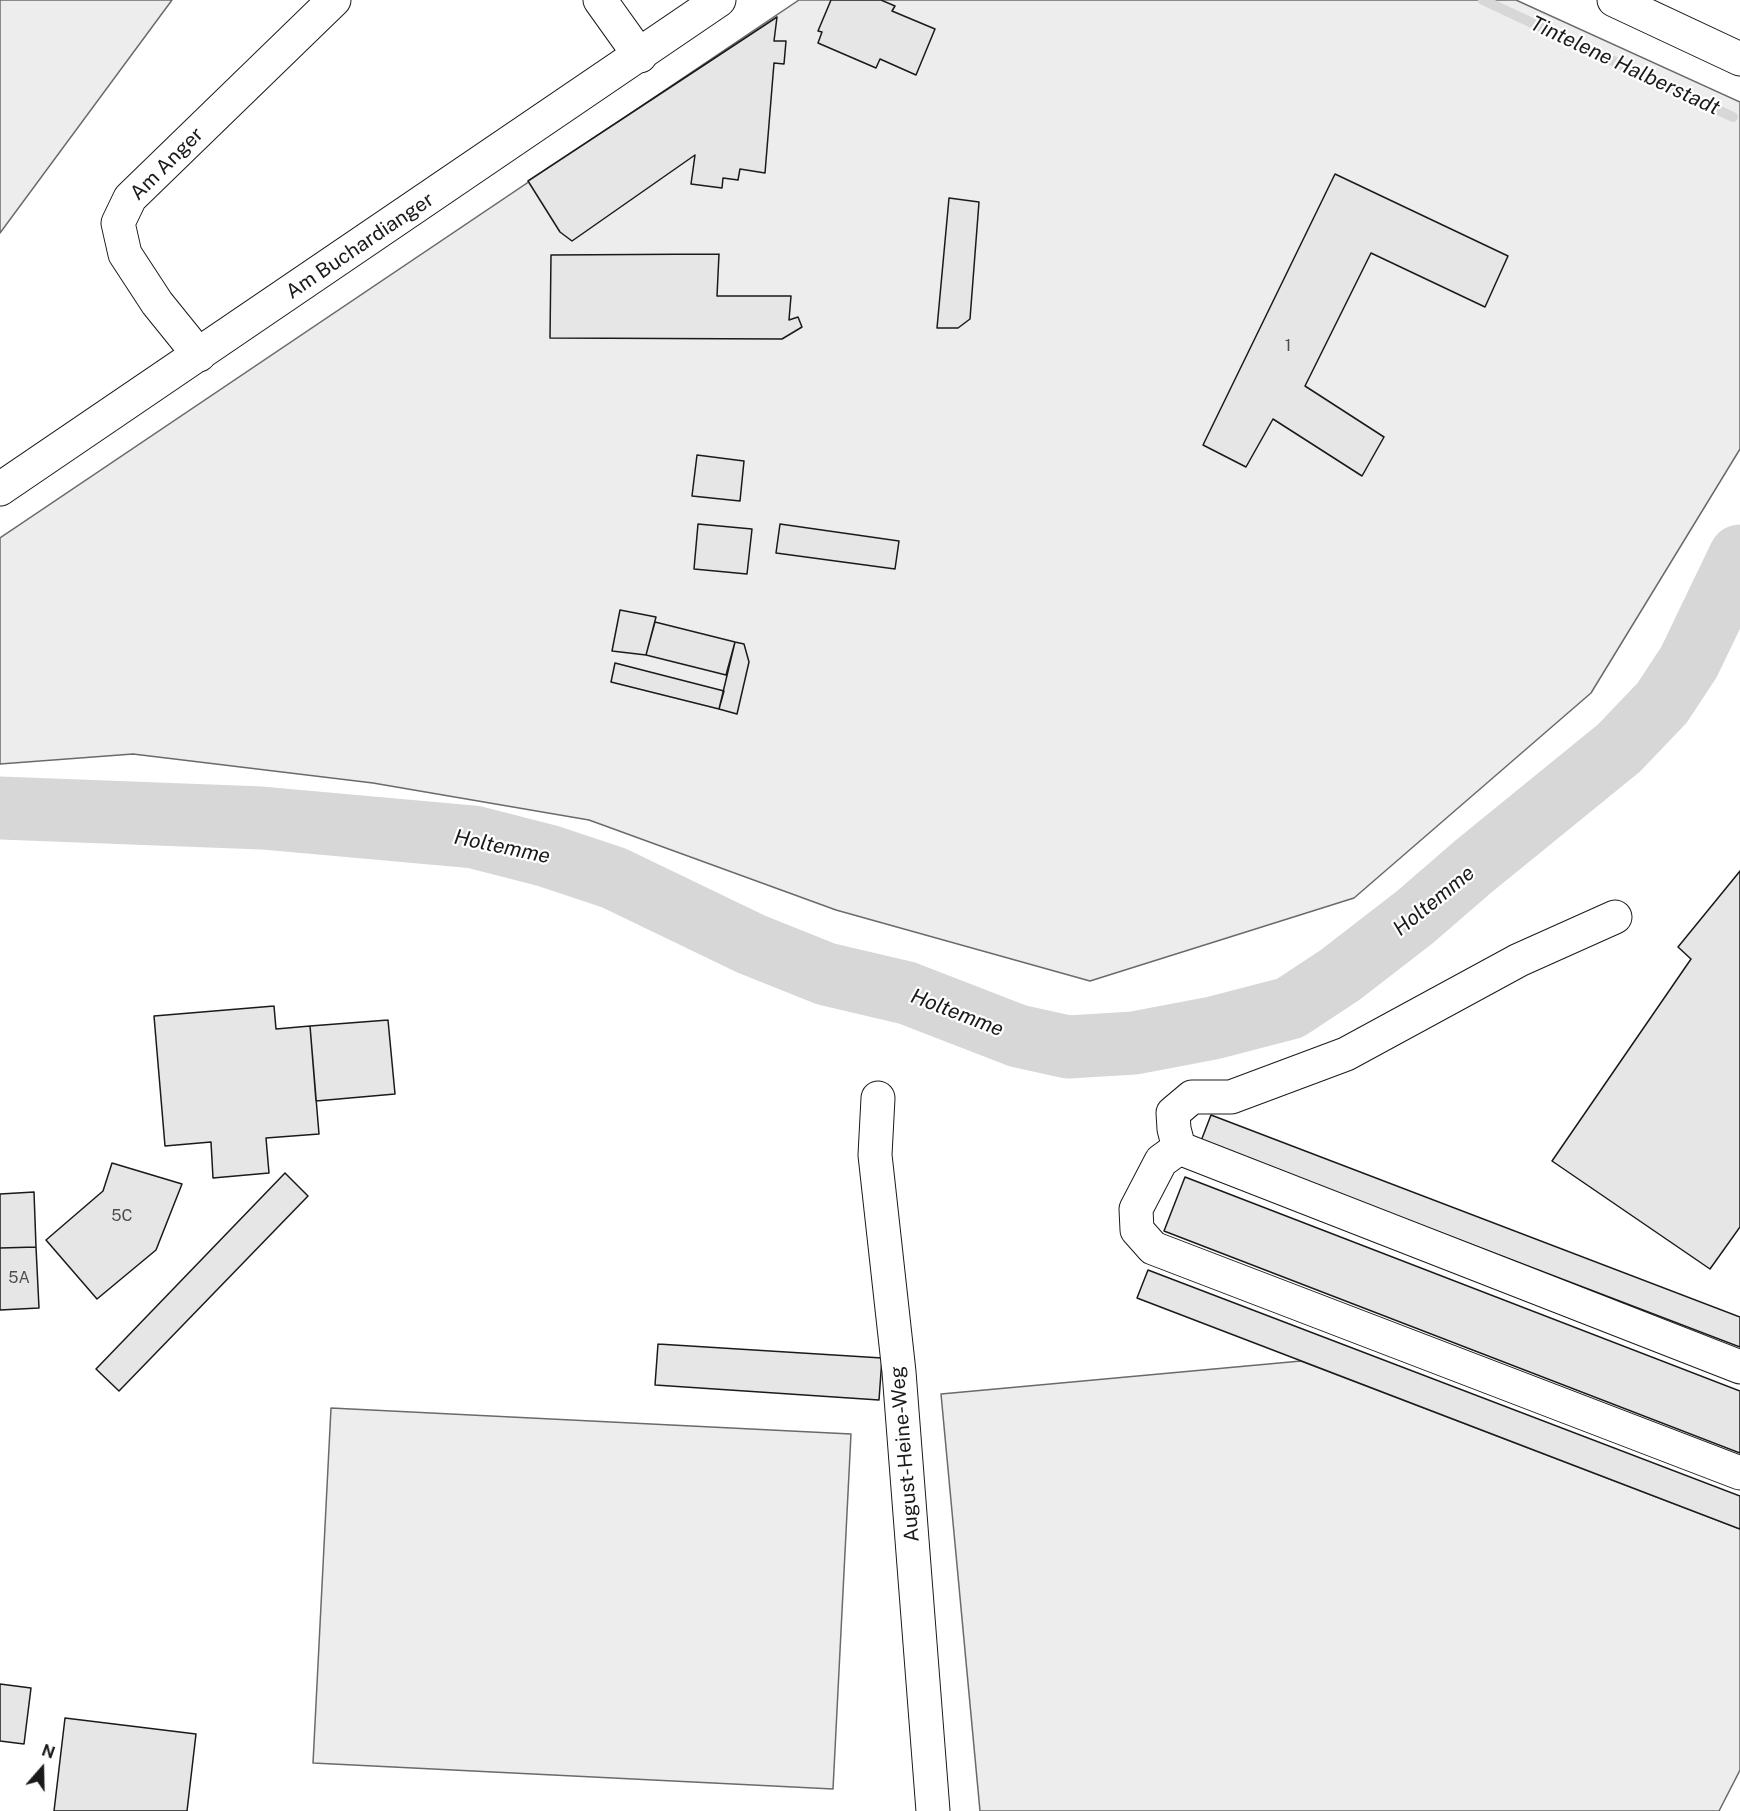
<!DOCTYPE html>
<style>
body{margin:0}
#map{position:relative;width:1740px;height:1811px;overflow:hidden;background:#fff;font-family:"Public Sans",sans-serif}
canvas{display:block}
.north{position:absolute;left:12px;top:1739px;width:60px;height:60px;-webkit-text-stroke:4px #fff;paint-order:stroke;rotate:20deg;font-size:16px;font-weight:700;line-height:24px;text-align:center;color:#1a1a1a}
.north::after{content:'';display:block;margin:auto;width:21px;height:27px;background:#1a1a1a;clip-path:polygon(50% 0,100% 100%,50% 72%,0 100%)}
</style>
<div id="map">
<canvas width="1740" height="1811"></canvas>
<div class="north">N</div>
</div>
<script>
const ctx = document.querySelector('canvas').getContext('2d');
ctx.lineJoin = 'round';
function fillPath(path, color) { ctx.fillStyle = color; ctx.fill(path, 'evenodd'); }
const shape = rows => new Path2D(rows.map(r => 'M' + r).join(''));
function trace(path, color, width, dash) { ctx.strokeStyle = color; ctx.lineWidth = width; ctx.lineCap = dash ? 'butt' : 'round'; ctx.setLineDash(dash || []); ctx.stroke(path); }
function label(font, color, halo, rows, align = 'center') {
  ctx.font = font + ' "Public Sans",sans-serif'; ctx.lineWidth = 4.5; ctx.setLineDash([]); ctx.textBaseline = 'middle'; ctx.strokeStyle = halo; ctx.fillStyle = color; for (const [text, x, y, turn = 0] of rows) {
    ctx.save(); ctx.translate(x, y); ctx.rotate((+turn || 0) * Math.PI / 180); ctx.textAlign = isNaN(turn) ? turn : align; if (halo) ctx.strokeText(text, 0, 0); ctx.fillText(text, 0, 0); ctx.restore();
  }
}
const green = shape([
 [0,0,172,0,0,233,0,0],
 [799,0,1516,0,1740,102,1740,449,1591,693,1354,898,1090,981,836,910,589,820,373,783,133,754,0,764,0,538,799,0],
 [1301,1361,1740,1529,1740,1770,1719,1811,980,1811,941,1394,1301,1361],
 [331,1408,851,1434,833,1789,313,1763,331,1408]
]);
fillPath(green, '#ededed');
trace(green, '#6a6a6a', 1.5);
trace(shape([
 [1483,0,1733,117]
]), '#d7d7d7', 10);
trace(shape([
 [0,808,262,818,474,837,548,856,614,878,751,944,826,974,907,993,1018,1036,1068,1047,1134,1043,1213,1028,1290,1008,1340,975,1415,917,1474,866,1619,748,1662,703,1689,662,1740,556]
]), '#d7d7d7', 63);
const building = shape([
 [831,0,881,0,895,6,892,11,935,29,916,75,880,59,876,68,818,43,822,32,818,31,831,0],
 [777,17,774,41,786,41,784,64,774,63,765,173,740,169,738,180,723,178,722,188,691,184,695,155,572,241,560,232,528,181,777,17],
 [1335,174,1508,256,1485,307,1371,253,1305,386,1384,437,1362,476,1273,419,1246,467,1203,445,1335,174],
 [949,198,979,202,970,319,958,328,937,328,949,198],
 [719,254,717,296,791,296,789,320,798,317,802,327,782,339,550,338,551,255,719,254],
 [697,455,744,461,740,501,692,496,697,455],
 [698,524,752,529,747,574,694,569,698,524],
 [780,524,899,541,895,569,776,553,780,524],
 [620,610,656,617,646,655,612,651,620,610],
 [655,622,735,642,726,675,646,655,655,622],
 [735,642,744,644,749,662,737,714,719,709,735,642],
 [615,663,724,691,719,709,611,682,615,663],
 [1740,871,1740,1227,1710,1269,1552,1161,1691,959,1678,947,1740,871],
 [274,1006,276,1029,310,1026,319,1134,266,1138,269,1173,213,1178,211,1142,165,1146,154,1016,274,1006],
 [388,1020,395,1094,316,1101,310,1026,388,1020],
 [1211,1115,1740,1317,1740,1347,1201,1141,1211,1115],
 [112,1163,182,1184,156,1250,97,1299,46,1240,103,1191,112,1163],
 [285,1173,308,1196,119,1391,96,1369,285,1173],
 [1185,1177,1740,1391,1740,1453,1164,1231,1185,1177],
 [34,1192,36,1247,0,1248,0,1194,34,1192],
 [36,1247,39,1308,0,1310,0,1248,36,1247],
 [1148,1270,1740,1496,1740,1529,1137,1298,1148,1270],
 [658,1344,882,1358,879,1400,655,1385,658,1344],
 [0,1684,31,1688,24,1744,0,1741,0,1684],
 [65,1718,196,1734,187,1811,54,1811,65,1718]
]);
fillPath(building, '#e6e6e6');
trace(building, '#1a1a1a', 1.5);
const minor = shape([
 [600,0,640,56],
 [1614,0,1740,59],
 [199,355,157,303,125,254,118,223,130,198,334,0],
 [1615,917,1519,960,1346,1054,1231,1097,1192,1097,1173,1113,1174,1129,1179,1148,1740,1367],
 [878,1098,875,1155,899,1372,933,1811],
 [1179,1148,1161,1161,1136,1209,1137,1230,1153,1248,1740,1473]
]);
const major = shape([
 [0,489,719,0]
]);
trace(minor, '#1a1a1a', 35);
trace(major, '#1a1a1a', 35);
trace(minor, '#fff', 33);
trace(major, '#fff', 33);
label('16px', '#4d4d4d', null, [
 ["1",1288,346],
 ["5C",122,1216],
 ["5A",19,1278]
]);
label('20px', '#1a1a1a', '#fff', [
 ["Am Anger",167,164,-45],
 ["Am Buchardianger",360,246,-34],
 ["August-Heine-Weg",905,1454,-95]
]);
label('italic 21px', '#1a1a1a', '#fff', [
 ["Tintelene Halberstadt",1625,66,25],
 ["Holtemme",502,847,12],
 ["Holtemme",1434,901,-39],
 ["Holtemme",957,1013,21]
]);
</script>
